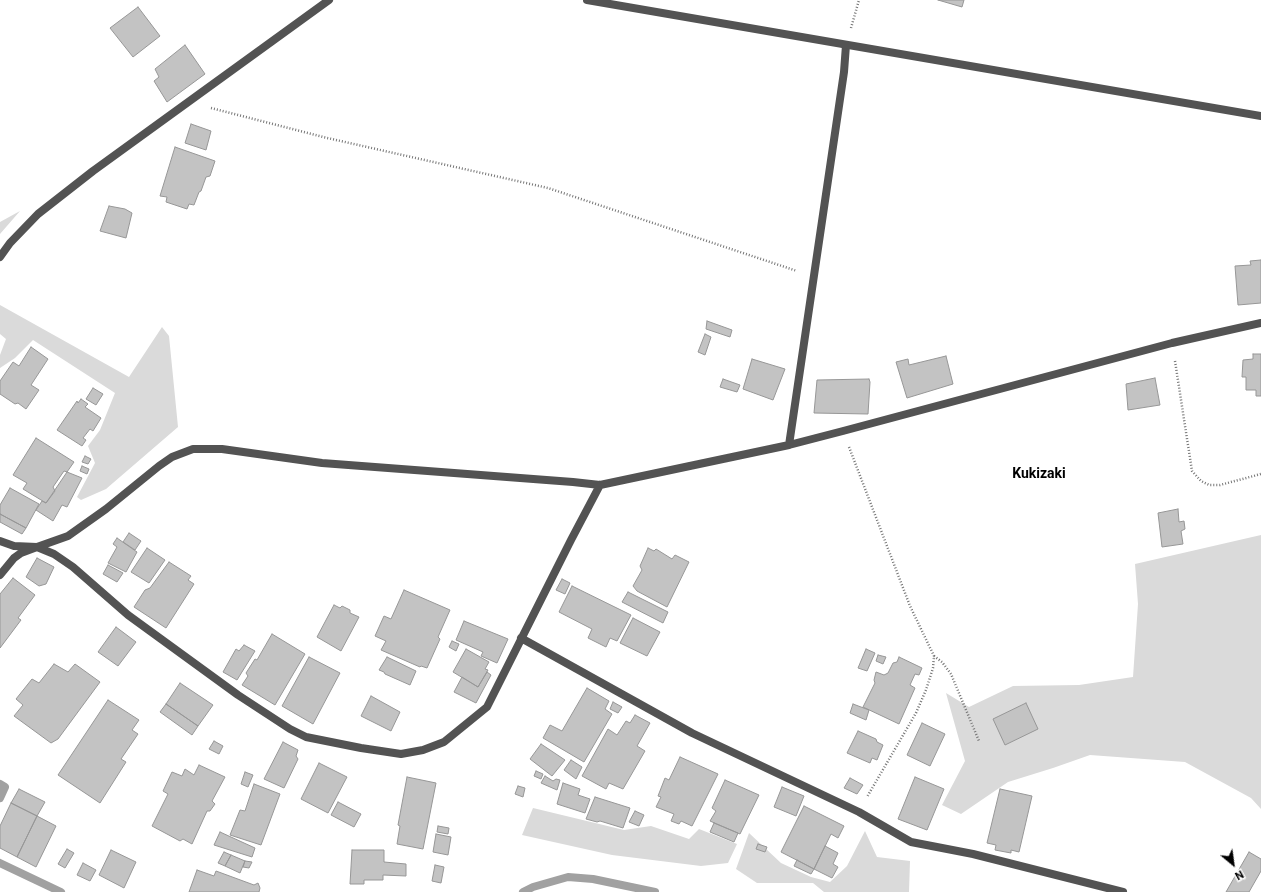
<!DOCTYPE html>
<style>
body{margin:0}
#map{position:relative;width:1261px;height:892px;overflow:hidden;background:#fff;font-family:Roboto,sans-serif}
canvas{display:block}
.north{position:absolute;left:1213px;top:844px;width:40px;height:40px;-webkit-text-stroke:3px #fff;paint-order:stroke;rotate:151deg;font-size:11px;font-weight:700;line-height:16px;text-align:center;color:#000}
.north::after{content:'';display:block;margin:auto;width:14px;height:18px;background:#000;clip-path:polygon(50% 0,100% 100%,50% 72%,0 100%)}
</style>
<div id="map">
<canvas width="1261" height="892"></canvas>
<div class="north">N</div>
</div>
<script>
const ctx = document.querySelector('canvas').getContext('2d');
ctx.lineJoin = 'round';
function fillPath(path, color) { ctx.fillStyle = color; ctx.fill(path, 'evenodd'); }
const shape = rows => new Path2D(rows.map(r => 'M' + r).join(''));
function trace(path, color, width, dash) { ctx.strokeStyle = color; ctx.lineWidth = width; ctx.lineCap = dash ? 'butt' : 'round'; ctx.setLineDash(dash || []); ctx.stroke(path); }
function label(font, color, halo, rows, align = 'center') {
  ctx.font = font + ' Roboto,sans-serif'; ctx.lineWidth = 3; ctx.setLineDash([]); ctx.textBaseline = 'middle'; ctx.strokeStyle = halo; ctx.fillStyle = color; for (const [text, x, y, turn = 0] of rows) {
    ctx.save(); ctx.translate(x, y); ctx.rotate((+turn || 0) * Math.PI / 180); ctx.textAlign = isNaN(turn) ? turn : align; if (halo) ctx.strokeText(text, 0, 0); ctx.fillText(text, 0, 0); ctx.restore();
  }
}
fillPath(shape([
 [20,211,0,234,0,222],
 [0,305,129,377,162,327,169,336,178,427,106,489,81,500,77,497,95,463,88,446,100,430,115,393,33,340,15,358,0,368,0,355,6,339,0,334],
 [1261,535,1261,809,1251,798,1185,762,1090,755,1053,768,1008,782,961,814,942,805,965,761,946,693,969,707,1013,686,1079,685,1133,677,1138,604,1135,564],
 [533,808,624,830,651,826,689,839,699,829,737,844,728,863,701,866,612,855,522,835],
 [865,831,877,857,910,861,909,892,824,892,813,883,757,883,736,869,749,833,781,863,811,877,830,882,847,866]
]), '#dadada');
trace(shape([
 [0,784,5,787,0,798],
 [0,863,61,892],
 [523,892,533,887,568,877,593,879,655,892]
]), '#a1a1a1', 8);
const building = shape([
 [938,0,964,0,962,7,938,0],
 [138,7,160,36,133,57,110,28,138,7],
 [185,45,205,74,167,102,154,81,159,77,155,69,185,45],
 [191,124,211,131,206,150,185,143,191,124],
 [175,147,215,161,210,176,206,177,201,191,199,192,194,205,189,204,187,209,166,202,167,197,160,196,175,147],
 [109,206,125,209,132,213,126,238,100,231,109,206],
 [1261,260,1261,303,1238,305,1235,266,1251,265,1250,261,1261,260],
 [707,321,732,330,730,337,706,329,707,321],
 [705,334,711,337,705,355,698,352,705,334],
 [31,347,48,359,31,385,39,390,26,409,18,403,15,404,0,394,0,381,13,362,19,366,31,347],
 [1253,354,1261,354,1261,396,1256,396,1256,390,1246,390,1246,377,1242,377,1243,360,1253,359,1253,354],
 [946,356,953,384,907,398,896,362,908,359,909,365,946,356],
 [752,359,785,369,773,400,743,389,752,359],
 [1155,378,1160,405,1128,410,1126,384,1155,378],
 [723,379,740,385,737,392,720,387,723,379],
 [869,379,870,382,868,414,814,413,817,380,869,379],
 [93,388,103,394,96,405,86,399,93,388],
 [81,399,88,404,85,407,101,418,93,431,90,429,83,438,86,440,82,446,57,430,77,401,78,403,81,399],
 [36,438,74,462,67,472,64,471,53,487,55,491,46,503,23,489,27,483,13,475,36,438],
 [85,456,91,459,88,464,82,462,85,456],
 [82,466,89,469,87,474,80,471,82,466],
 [67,472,82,478,67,507,62,505,53,521,36,510,42,501,46,503,67,472],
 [10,488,39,504,26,528,0,514,0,505,10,488],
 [1178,509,1179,522,1184,521,1185,529,1181,531,1183,544,1162,547,1158,513,1178,509],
 [0,514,26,528,22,534,0,522,0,514],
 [129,533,141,541,135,550,123,542,129,533],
 [117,538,137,552,126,572,108,563,117,547,113,544,117,538],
 [147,548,165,560,149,583,131,572,147,548],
 [648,548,654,551,656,549,672,559,675,555,689,562,667,607,637,591,633,586,642,570,640,566,648,548],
 [37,558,54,567,46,584,39,586,26,577,37,558],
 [169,562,191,576,188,580,194,584,166,628,134,607,145,590,150,588,169,562],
 [108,565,123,573,117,582,103,574,108,565],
 [13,578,35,595,18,618,21,620,0,648,0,594,13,578],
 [562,579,570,583,565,594,556,590,562,579],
 [572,586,631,615,617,641,610,638,606,647,588,638,592,629,559,612,572,586],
 [404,590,450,610,438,637,440,639,427,668,421,666,420,667,381,650,386,641,375,636,384,616,391,619,404,590],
 [628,592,668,612,663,623,622,602,628,592],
 [334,605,340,608,342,606,350,610,350,613,359,617,341,651,317,637,334,605],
 [633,618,660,632,647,656,620,643,633,618],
 [464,621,508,639,497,663,481,656,483,652,456,640,464,621],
 [116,627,136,642,118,666,98,652,116,627],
 [272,634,305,654,275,705,242,685,248,676,246,673,255,659,257,660,272,634],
 [452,641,459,644,456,651,449,647,452,641],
 [244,645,255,651,237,680,223,672,236,649,239,651,244,645],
 [466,649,489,662,485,669,488,670,478,687,453,672,466,649],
 [866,649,875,653,867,671,858,668,866,649],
 [878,655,886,657,883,664,876,661,878,655],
 [309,657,340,673,313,724,282,706,309,657],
 [387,657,416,671,410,685,385,674,384,672,379,670,387,657],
 [899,657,922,668,919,675,915,674,910,685,915,688,899,724,863,707,875,683,874,680,876,672,884,675,888,673,893,663,897,662,899,657],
 [54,664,68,672,75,664,100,682,58,739,51,743,14,716,23,705,16,699,32,679,39,683,54,664],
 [487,672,491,675,476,703,454,692,462,677,478,687,487,672],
 [180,683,213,705,198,726,166,704,180,683],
 [587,688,609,701,605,709,612,714,584,762,543,738,550,725,562,731,587,688],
 [371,696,400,712,391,731,361,716,371,696],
 [108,700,139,720,132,730,138,734,121,759,126,762,100,803,58,775,108,700],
 [613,702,622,707,618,713,610,709,613,702],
 [1026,703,1038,729,1005,745,993,719,1026,703],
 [166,704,198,726,192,735,160,712,166,704],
 [853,704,869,710,866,720,850,713,853,704],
 [635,715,650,723,637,746,645,751,623,789,609,783,606,789,582,776,608,729,617,735,626,721,630,723,635,715],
 [922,723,945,734,930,766,907,755,922,723],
 [858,731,876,739,877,742,883,745,877,760,872,758,870,763,847,753,858,731],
 [214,741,223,746,219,754,209,749,214,741],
 [283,742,298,750,296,756,298,759,284,788,264,779,283,742],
 [541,744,565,760,552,776,530,759,541,744],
 [680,757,718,774,692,826,681,821,679,824,671,821,674,814,656,807,661,797,658,796,665,778,669,780,680,757],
 [571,760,582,767,576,779,564,770,571,760],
 [319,763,347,777,328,813,301,799,319,763],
 [199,765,225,777,212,801,215,804,210,811,207,811,192,844,183,839,180,841,152,826,168,794,163,791,172,772,182,776,185,769,194,775,199,765],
 [536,771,543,774,541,779,534,776,536,771],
 [245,772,253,775,248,787,241,784,245,772],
 [545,776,553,781,556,779,560,780,557,790,541,783,545,776],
 [407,777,436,783,423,849,397,844,400,826,398,825,407,777],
 [915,777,944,789,927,830,898,819,915,777],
 [850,778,863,785,857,794,844,788,850,778],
 [725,780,759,795,740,834,710,821,716,811,712,808,725,780],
 [563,783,580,789,578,795,590,799,585,813,557,804,563,783],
 [254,784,280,794,261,845,230,835,240,810,245,811,254,784],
 [518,786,525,788,523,797,515,794,518,786],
 [782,787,804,796,796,816,774,807,782,787],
 [19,789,45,802,37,816,11,803,19,789],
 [1000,789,1032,796,1019,852,1011,850,1011,853,995,850,996,845,987,843,1000,789],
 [595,797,630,808,623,828,600,821,597,822,586,819,595,797],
 [338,802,361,814,354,827,331,815,338,802],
 [11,803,37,816,17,857,0,848,0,826,11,803],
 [804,806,844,826,838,838,831,834,814,869,781,852,804,806],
 [635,811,644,815,639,826,629,822,635,811],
 [37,816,56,826,36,867,17,857,37,816],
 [714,823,738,833,734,842,710,832,714,823],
 [438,826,449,828,448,834,437,832,438,826],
 [220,832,255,848,252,857,214,845,220,832],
 [436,834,451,837,448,855,433,852,436,834],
 [758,844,767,847,765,852,756,849,758,844],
 [825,846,838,853,833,864,838,867,832,878,814,869,825,846],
 [67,849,74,853,65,868,58,864,67,849],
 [111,850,136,862,124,888,99,875,111,850],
 [352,850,384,850,384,862,406,864,406,876,383,875,383,880,364,880,364,884,350,884,352,850],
 [224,852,231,855,225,866,218,863,224,852],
 [1249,852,1261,859,1261,871,1249,892,1226,892,1249,852],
 [231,855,245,861,240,873,225,866,231,855],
 [797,860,814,869,811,874,794,866,797,860],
 [245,861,252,862,249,868,243,867,245,861],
 [83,863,96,870,90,881,77,875,83,863],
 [435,865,444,867,441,883,432,881,435,865],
 [197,870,214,876,216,871,254,885,258,883,260,888,259,892,189,892,197,870]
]);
fillPath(building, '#c3c3c3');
trace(building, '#979797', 1);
trace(shape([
 [851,28,859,0],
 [211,108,323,137,548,188,797,271],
 [1175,361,1192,471,1201,481,1209,485,1220,485,1261,474],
 [849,447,910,606,934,656,933,668,926,690,916,713,867,797],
 [934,656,942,662,951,674,979,741]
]), '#757575', 2.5, [1, 2]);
trace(shape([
 [0,257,10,243,38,214,93,171,329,0],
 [789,445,844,72,846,45],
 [0,541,14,546,37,547,54,554,73,567,128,615,238,695,290,729,306,737,361,748,401,754,423,750,444,742,487,707,571,540,600,485],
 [0,575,14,558,21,553,37,547,68,536,106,509,159,466,172,457,193,449,222,449,322,463,573,482,600,485,789,445,843,431,1172,343,1261,323],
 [521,638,692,733,859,812,911,842,973,854,1123,892]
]), '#535353', 8);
trace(shape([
 [587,0,1261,116]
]), '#535353', 8);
label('bold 14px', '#000', '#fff', [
 ["Kukizaki",1039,474]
]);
</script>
